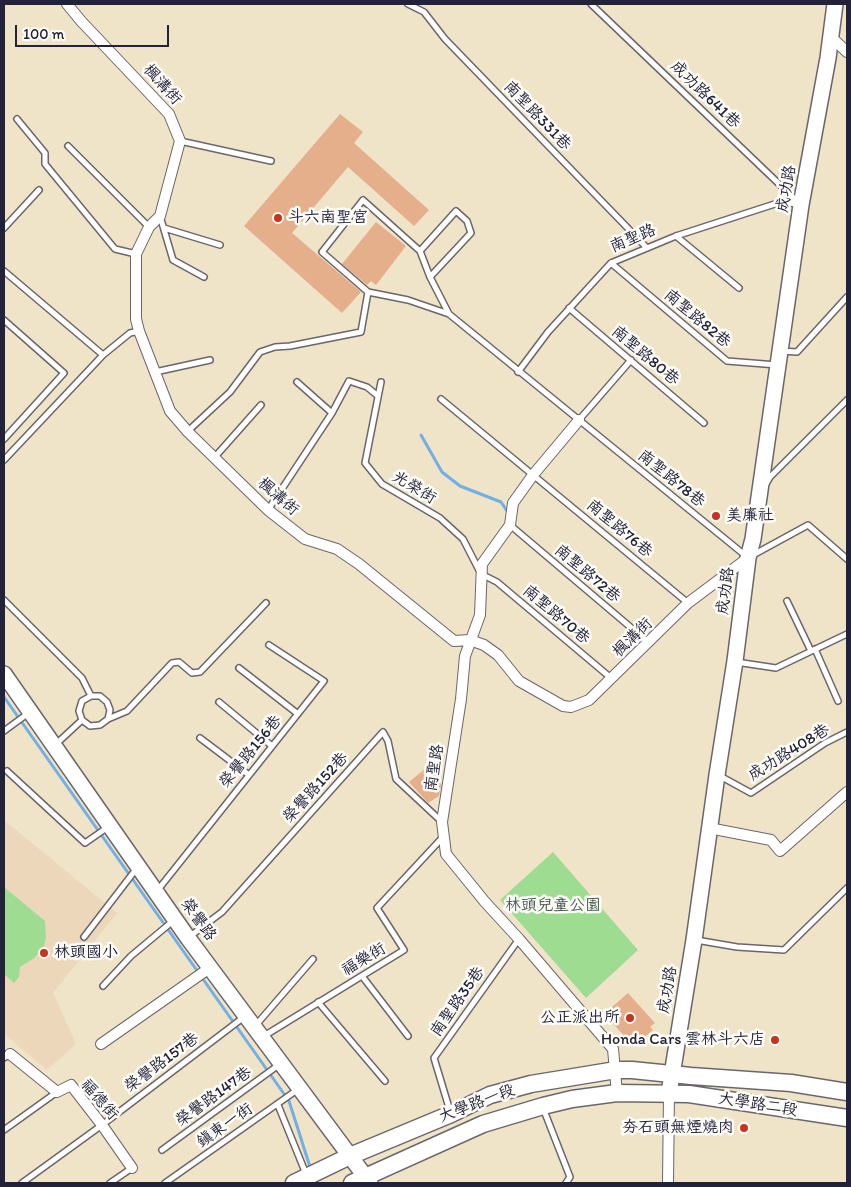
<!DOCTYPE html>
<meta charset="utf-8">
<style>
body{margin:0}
#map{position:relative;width:851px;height:1187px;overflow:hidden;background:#efe4c8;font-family:Itim,sans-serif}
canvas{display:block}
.frame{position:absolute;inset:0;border:5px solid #22223b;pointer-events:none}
.scale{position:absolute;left:15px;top:25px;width:154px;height:22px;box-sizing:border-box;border:2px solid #22223b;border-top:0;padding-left:6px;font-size:15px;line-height:18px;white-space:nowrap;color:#22223b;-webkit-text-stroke:4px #fdfcf7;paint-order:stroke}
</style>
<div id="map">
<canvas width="851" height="1187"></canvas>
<div class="frame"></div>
<div class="scale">100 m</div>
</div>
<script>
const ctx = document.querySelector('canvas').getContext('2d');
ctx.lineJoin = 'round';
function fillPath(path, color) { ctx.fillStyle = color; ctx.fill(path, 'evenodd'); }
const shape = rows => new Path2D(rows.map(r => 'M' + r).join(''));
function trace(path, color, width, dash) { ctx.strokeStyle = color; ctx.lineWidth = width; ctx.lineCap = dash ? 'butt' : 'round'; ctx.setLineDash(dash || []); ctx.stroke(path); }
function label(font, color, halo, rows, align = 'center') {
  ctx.font = font + ' Itim,"LXGW WenKai TC",sans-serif'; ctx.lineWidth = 5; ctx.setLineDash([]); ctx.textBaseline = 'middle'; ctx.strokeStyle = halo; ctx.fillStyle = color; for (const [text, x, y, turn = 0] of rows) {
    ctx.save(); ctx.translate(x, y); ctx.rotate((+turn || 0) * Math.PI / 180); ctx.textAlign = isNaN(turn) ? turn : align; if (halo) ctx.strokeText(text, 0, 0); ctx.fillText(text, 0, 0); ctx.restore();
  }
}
fillPath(shape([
 [4,820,117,913,53,993,76,1044,47,1070,4,1034]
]), '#ecd7ba');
fillPath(shape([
 [553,852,638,950,586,998,500,900],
 [4,887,45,921,46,938,43,949,34,958,20,967,19,977,14,983,4,974]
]), '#9edc91');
trace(shape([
 [421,435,442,472,460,486,501,502,507,511],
 [4,697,289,1101,311,1170]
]), '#71afe4', 3);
fillPath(shape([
 [340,114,363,132,354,143,429,210,414,226,348,167,292,233,361,292,342,313,244,226],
 [376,222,406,246,376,285,371,281,367,285,342,264],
 [430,765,441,785,439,796,428,803,409,782],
 [628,993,655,1023,650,1027,653,1030,641,1040,637,1036,630,1042,604,1014]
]), '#e4af8a');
const lane = shape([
 [408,4,424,12,445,39,647,248],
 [591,4,799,203],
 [17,119,45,153,45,164,115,249,136,254],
 [180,141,271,161],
 [68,146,149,227],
 [160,216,173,260,204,277],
 [4,228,39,190],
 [164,228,220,245],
 [676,236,739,288],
 [420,251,456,211,467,221,471,233,430,277],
 [611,263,727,361,777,365],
 [4,271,103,355],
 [569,308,704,423],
 [449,314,430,277,420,251,363,200,322,252,368,292,408,300,449,314,746,556],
 [4,320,64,373,4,439],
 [781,351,797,352,847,297],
 [155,372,210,360],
 [518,372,548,332,611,263,676,236,784,201,798,205],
 [297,382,332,413],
 [381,382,365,463,382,484,440,518,463,539,481,574,497,582,611,678],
 [441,399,688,603],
 [579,420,631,360],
 [188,431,230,392,260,352,275,347,290,346,361,332,368,292],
 [214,458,261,405],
 [4,460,103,355,130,333,139,331],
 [766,484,770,477,847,400],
 [268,510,332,413,349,381,367,387,378,396],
 [510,525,648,642],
 [753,555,808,525,847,559],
 [4,600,82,678,91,696],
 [787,601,811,651],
 [815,649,838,701],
 [736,662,776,668,847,634],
 [239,668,298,714],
 [219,702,272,746],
 [108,719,110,710,107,702,100,696,91,696,82,701,79,711,82,720,90,726,100,725,108,719,127,711,172,663,179,662,192,673,200,672,266,603],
 [4,731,30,712],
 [200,738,249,775],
 [55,745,82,720],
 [7,771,85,843,108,827],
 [720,776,751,793,825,743,847,732],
 [157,891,324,681,269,645],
 [84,937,137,868],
 [189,937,222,912,383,732,388,741,396,779,441,821],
 [696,940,737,947,784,950,847,888],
 [362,976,408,1036],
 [103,986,131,956,173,921],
 [318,1002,385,1081],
 [256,1025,313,959],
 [264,1036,404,950,377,908,443,837],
 [4,1058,10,1054],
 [278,1105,306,1174],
 [543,1108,570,1177,566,1183],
 [450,1111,434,1058,519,939],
 [4,1130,57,1092],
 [162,1150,280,1064],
 [22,1183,102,1125,244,1017],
 [110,1183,132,1168],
 [165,1183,297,1090]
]);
const street = shape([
 [67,4,81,21,169,114,180,141,160,216,149,227,136,254,136,319,139,331,170,411,188,432,268,510,305,539,337,549,359,564,454,641,470,640,484,645,498,655,519,681,563,706,571,707,589,700,688,603,748,558],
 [831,37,847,52],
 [579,420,533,475,513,503,510,525,482,564,480,615,465,656,461,699,442,822,446,854,485,902,519,939,613,1049,617,1093],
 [709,828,771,840,780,851,847,792],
 [101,1044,211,967],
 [10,1054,57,1092,71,1085,102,1125,132,1168],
 [668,1183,669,1093]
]);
const secondary = shape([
 [4,674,188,938,370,1183],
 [669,1093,694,940,717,775,735,661,748,558,753,539,801,205,828,58,835,4]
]);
const primary = shape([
 [294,1183,350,1156,451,1114,490,1095,531,1084,616,1070,632,1070,691,1076,791,1083,847,1092],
 [352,1183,483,1124,543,1106,572,1099,617,1093,689,1094,847,1118]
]);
trace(lane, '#6a666c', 8);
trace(street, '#6a666c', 12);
trace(secondary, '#6a666c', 18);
trace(primary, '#6a666c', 19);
trace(lane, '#fff', 5);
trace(street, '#fff', 10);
trace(secondary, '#fff', 15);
trace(primary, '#fff', 16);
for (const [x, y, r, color] of [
 [278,218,5,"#c8321e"],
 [716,516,5,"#c8321e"],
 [44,953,5,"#c8321e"],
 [630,1018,5,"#c8321e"],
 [775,1040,5,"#c8321e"],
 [744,1128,5,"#c8321e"]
]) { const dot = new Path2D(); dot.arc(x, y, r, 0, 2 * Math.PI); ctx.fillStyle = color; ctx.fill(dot); trace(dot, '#fdfcf7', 2); }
label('16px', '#22223b', '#fdfcf7', [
 ["楓溝街",162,85,48],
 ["成功路641巷",705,95,44],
 ["南聖路331巷",537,116,46],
 ["成功路",787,189,-80],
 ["南聖路",633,239,-23],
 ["南聖路82巷",697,319,40],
 ["南聖路80巷",645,356,40],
 ["南聖路78巷",671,479,39],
 ["光榮街",414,488,31],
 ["楓溝街",278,497,41],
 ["南聖路76巷",619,529,40],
 ["南聖路72巷",587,574,40],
 ["成功路",726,591,-83],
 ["南聖路70巷",556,615,40],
 ["楓溝街",633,638,-44],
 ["榮譽路156巷",251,752,-51],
 ["成功路408巷",789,753,-32],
 ["南聖路",435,768,-81],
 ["榮譽路152巷",316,788,-48],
 ["榮譽路",198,920,54],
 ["福樂街",364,960,-31],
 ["成功路",668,990,-80],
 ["南聖路35巷",458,1002,-55],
 ["榮譽路157巷",162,1063,-37],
 ["榮譽路147巷",214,1097,-36],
 ["福德街",99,1100,49],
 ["大學路一段",477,1104,-21],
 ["大學路二段",758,1105,9],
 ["鎮東一街",225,1126,-35]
]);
label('16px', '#22223b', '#fdfcf7', [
 ["斗六南聖宮",288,218],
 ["美廉社",726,516],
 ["林頭國小",54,953],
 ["公正派出所",620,1018,"right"],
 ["Honda Cars 雲林斗六店",765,1040,"right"],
 ["夯石頭無煙燒肉",734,1128,"right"]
], 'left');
label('16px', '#475a55', '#fdfcf7', [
 ["林頭兒童公園",553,906]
]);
</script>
